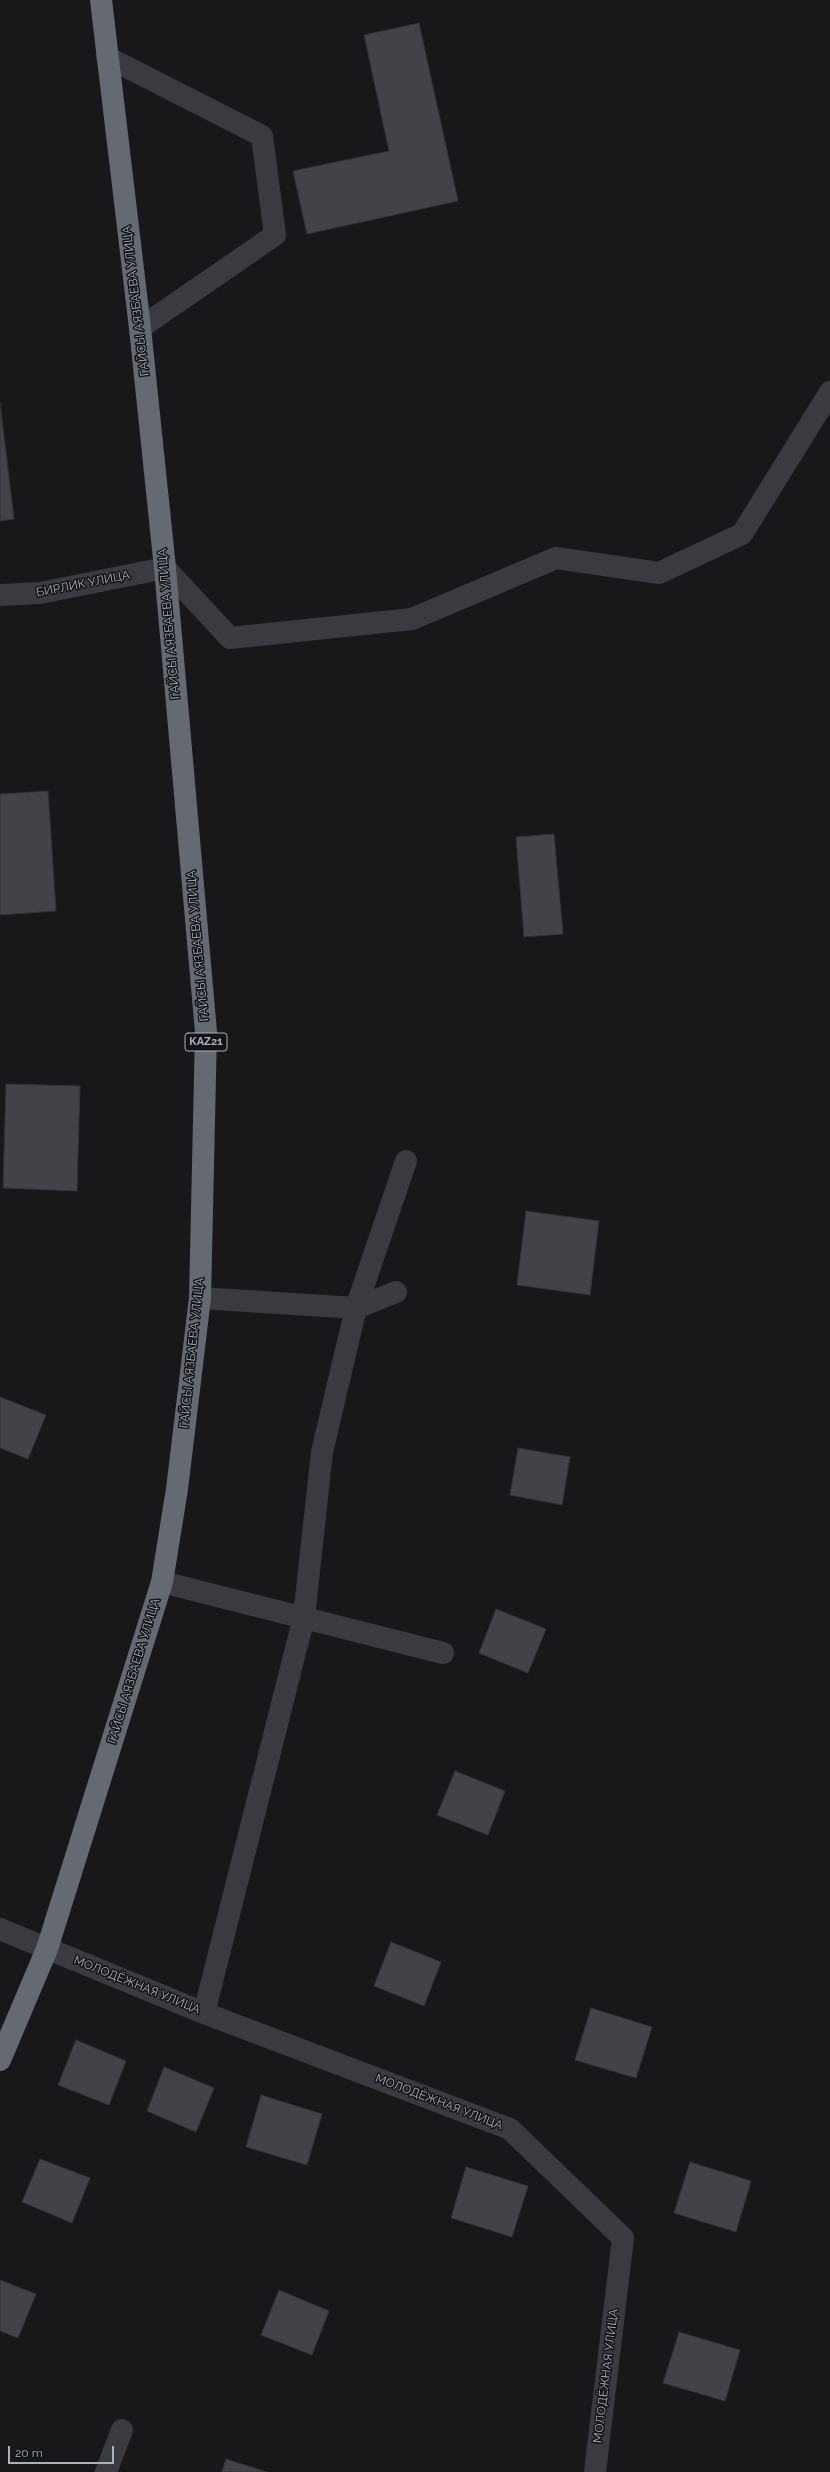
<!DOCTYPE html>
<meta charset="utf-8">
<style>
body{margin:0}
#map{position:relative;width:830px;height:2472px;overflow:hidden;background:#18181b;font-family:Raleway,sans-serif}
canvas{display:block}
.scale{position:absolute;left:8px;top:2446px;width:106px;height:18px;box-sizing:border-box;border:2px solid #a9b1bc;border-top:0;padding-left:5px;font-size:12px;line-height:14px;white-space:nowrap;color:#a9b1bc;-webkit-text-stroke:3px #131316;paint-order:stroke}
</style>
<div id="map">
<canvas width="830" height="2472"></canvas>
<div class="scale">20 m</div>
</div>
<script>
const ctx = document.querySelector('canvas').getContext('2d');
ctx.lineJoin = 'round';
function fillPath(path, color) { ctx.fillStyle = color; ctx.fill(path, 'evenodd'); }
const shape = rows => new Path2D(rows.map(r => 'M' + r).join(''));
function trace(path, color, width, dash) { ctx.strokeStyle = color; ctx.lineWidth = width; ctx.lineCap = dash ? 'butt' : 'round'; ctx.setLineDash(dash || []); ctx.stroke(path); }
function label(font, color, halo, rows, align = 'center') {
  ctx.font = font + ' Raleway,sans-serif'; ctx.lineWidth = 3; ctx.setLineDash([]); ctx.textBaseline = 'middle'; ctx.strokeStyle = halo; ctx.fillStyle = color; for (const [text, x, y, turn = 0] of rows) {
    ctx.save(); ctx.translate(x, y); ctx.rotate((+turn || 0) * Math.PI / 180); ctx.textAlign = isNaN(turn) ? turn : align; if (halo) ctx.strokeText(text, 0, 0); ctx.fillText(text, 0, 0); ctx.restore();
  }
}
const building = shape([
 [419,23,458,201,307,234,293,171,389,151,364,35,419,23],
 [0,403,14,519,0,521,0,403],
 [48,791,56,911,0,915,0,794,48,791],
 [554,834,563,934,524,937,516,837,554,834],
 [6,1084,80,1086,77,1191,3,1188,6,1084],
 [526,1211,599,1221,590,1295,517,1285,526,1211],
 [0,1397,46,1415,28,1459,0,1448,0,1397],
 [518,1448,570,1457,562,1505,510,1495,518,1448],
 [496,1609,546,1629,528,1673,479,1653,496,1609],
 [455,1771,505,1791,488,1835,437,1815,455,1771],
 [391,1942,441,1962,424,2006,374,1986,391,1942],
 [591,2008,652,2027,636,2078,575,2060,591,2008],
 [76,2040,126,2061,109,2105,58,2085,76,2040],
 [164,2067,214,2088,196,2132,147,2111,164,2067],
 [261,2095,322,2114,307,2165,246,2147,261,2095],
 [40,2159,90,2178,72,2223,22,2202,40,2159],
 [690,2162,751,2181,736,2232,674,2213,690,2162],
 [466,2167,528,2186,512,2237,451,2218,466,2167],
 [0,2280,36,2294,18,2338,0,2331,0,2280],
 [279,2290,329,2311,312,2355,261,2335,279,2290],
 [679,2332,740,2350,725,2401,663,2383,679,2332],
 [226,2459,267,2472,222,2472,226,2459]
]);
fillPath(building, '#424348');
trace(building, '#323237', 1);
trace(shape([
 [107,57,262,136,275,235,140,328],
 [0,595,40,593,165,568,230,638,412,619,556,558,659,573,742,534,830,392],
 [200,1298,356,1308,396,1292],
 [162,1582,443,1653],
 [0,1929,204,2013,510,2129,623,2238,595,2472],
 [204,2013,304,1617,322,1452,356,1308,406,1161],
 [106,2472,122,2430]
]), '#393b40', 22);
trace(shape([
 [0,2060,47,1949,162,1582,177,1489,200,1298,206,1032,165,568,140,328,101,0]
]), '#646972', 22);
for (const [x, y, w] of [
 [206,1042,42]
]) { const box = new Path2D(); box.roundRect(x - w / 2, y - 9, w, 18, 3); ctx.fillStyle = '#131316'; ctx.fill(box); trace(box, '#a9b1bc', 1); }
label('bold 11px', '#a9b1bc', null, [
 ["KAZ21",206,1042]
]);
label('12px', '#a9b1bc', '#131316', [
 ["ГАЙСЫ АЯЗБАЕВА УЛИЦА",136,301,-97],
 ["БИРЛИК УЛИЦА",83,584,-11],
 ["ГАЙСЫ АЯЗБАЕВА УЛИЦА",169,624,-95],
 ["ГАЙСЫ АЯЗБАЕВА УЛИЦА",198,946,-95],
 ["ГАЙСЫ АЯЗБАЕВА УЛИЦА",192,1353,-84],
 ["ГАЙСЫ АЯЗБАЕВА УЛИЦА",134,1671,-73],
 ["МОЛОДЁЖНАЯ УЛИЦА",137,1985,22],
 ["МОЛОДЁЖНАЯ УЛИЦА",439,2102,21],
 ["МОЛОДЁЖНАЯ УЛИЦА",606,2376,-83]
]);
</script>
